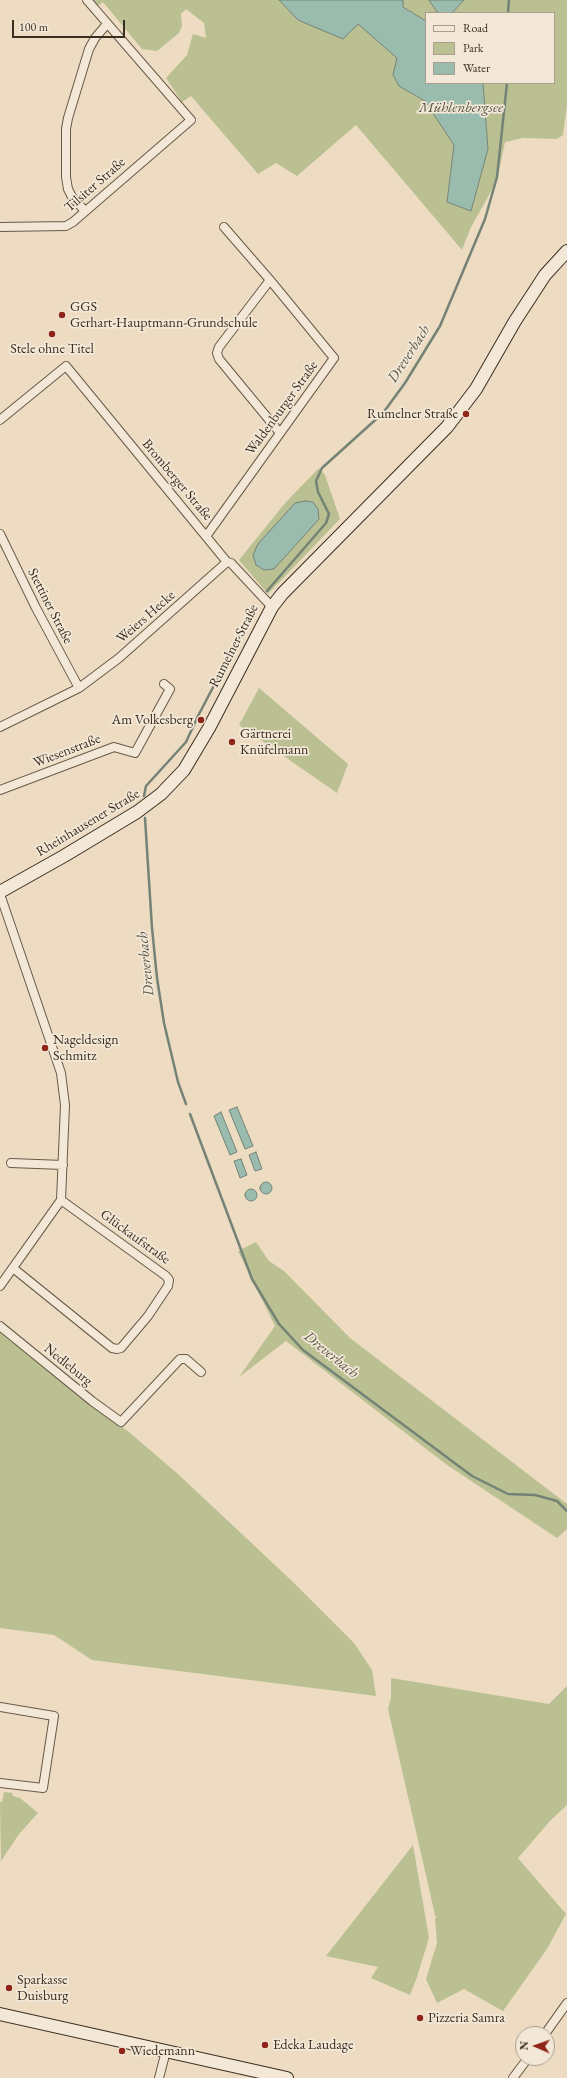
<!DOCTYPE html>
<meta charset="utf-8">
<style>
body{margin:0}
#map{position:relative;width:567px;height:2078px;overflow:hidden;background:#eddcc1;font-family:"EB Garamond",serif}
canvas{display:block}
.legend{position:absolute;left:425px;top:12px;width:130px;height:72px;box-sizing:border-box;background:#f3e8d7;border:1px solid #a99d8e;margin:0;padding:5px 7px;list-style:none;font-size:12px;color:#3b2d20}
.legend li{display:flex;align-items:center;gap:8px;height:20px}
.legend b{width:20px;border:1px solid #a99d8e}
.north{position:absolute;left:515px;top:2026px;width:40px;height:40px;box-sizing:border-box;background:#f3e8d7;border:1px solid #a99d8e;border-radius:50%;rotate:272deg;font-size:11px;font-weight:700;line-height:16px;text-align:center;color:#3b2d20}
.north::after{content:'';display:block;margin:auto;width:14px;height:18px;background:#8f2418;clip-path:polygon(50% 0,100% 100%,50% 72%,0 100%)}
.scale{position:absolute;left:12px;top:20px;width:113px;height:18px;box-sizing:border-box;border:2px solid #3b2d20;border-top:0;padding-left:5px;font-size:12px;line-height:14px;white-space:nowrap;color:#3b2d20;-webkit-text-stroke:3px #f3e8d7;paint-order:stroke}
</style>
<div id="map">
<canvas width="567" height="2078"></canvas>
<ul class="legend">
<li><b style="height:5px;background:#f3e8d7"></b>Road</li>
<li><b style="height:11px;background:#bac092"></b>Park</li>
<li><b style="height:11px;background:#9abcaf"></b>Water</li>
</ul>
<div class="north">N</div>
<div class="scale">100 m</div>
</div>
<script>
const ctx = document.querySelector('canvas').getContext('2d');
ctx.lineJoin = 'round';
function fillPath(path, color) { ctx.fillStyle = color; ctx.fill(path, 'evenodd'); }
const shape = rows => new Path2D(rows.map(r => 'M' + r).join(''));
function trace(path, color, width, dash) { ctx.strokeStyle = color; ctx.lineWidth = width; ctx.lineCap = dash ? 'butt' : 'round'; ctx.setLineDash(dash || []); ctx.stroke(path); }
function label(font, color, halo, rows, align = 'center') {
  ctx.font = font + ' "EB Garamond",serif'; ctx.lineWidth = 3.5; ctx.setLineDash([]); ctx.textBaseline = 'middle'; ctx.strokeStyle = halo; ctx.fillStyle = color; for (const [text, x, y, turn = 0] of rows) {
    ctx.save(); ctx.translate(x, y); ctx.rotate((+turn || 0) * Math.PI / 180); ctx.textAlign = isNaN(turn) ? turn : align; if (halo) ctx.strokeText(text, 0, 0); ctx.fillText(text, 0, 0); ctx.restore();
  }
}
fillPath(shape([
 [90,0,279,0,298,20,358,24,398,58,393,75,399,86,425,101,454,145,447,202,471,211,488,149,483,83,554,83,554,13,452,13,464,0,567,0,567,105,563,135,557,139,523,138,505,142,497,181,471,227,462,250,356,125,297,176,276,163,258,174,191,96,182,102,166,78,187,55,193,34,206,38,204,23,186,9,181,14,182,26,179,33,157,51,142,49,103,2,96,7],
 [403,0,429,0,437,12,442,13,426,13,426,21,403,7],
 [319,468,325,475,340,519,268,594,239,560,286,502],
 [259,688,348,764,337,793,239,725],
 [256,1242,269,1261,284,1271,350,1338,567,1504,567,1529,557,1538,447,1465,286,1341,239,1377,275,1326,238,1251],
 [0,1330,82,1399,129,1432,178,1474,293,1582,354,1643,372,1670,376,1696,92,1660,54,1635,0,1628],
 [391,1678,549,1704,567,1686,567,1805,550,1821,518,1858,566,1914,547,1949,503,2011,464,1989,437,2003,426,1979,437,1943,435,1918,437,1917,435,1915,388,1709,391,1698],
 [4,1792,12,1793,13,1796,18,1798,19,1797,38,1813,19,1834,1,1861,0,1802,2,1802],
 [413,1845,429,1938,417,1977,410,1995,371,1978,378,1967,326,1956]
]), '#bac092');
const water = shape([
 [279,0,403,0,403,7,426,21,426,83,483,83,488,149,471,211,447,202,454,145,425,101,399,86,393,75,397,58,358,24,343,39,298,20,279,0],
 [429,0,464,0,452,13,442,13,437,12,429,0],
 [305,501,313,502,318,509,319,519,274,569,264,570,256,565,253,555,258,544,295,503,305,501],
 [237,1107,253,1146,245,1149,229,1110,237,1107],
 [221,1112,237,1152,230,1155,214,1116,221,1112],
 [256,1152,262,1169,255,1171,249,1155,256,1152],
 [241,1159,247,1175,240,1178,234,1161,241,1159],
 '260 1188a6 6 0 1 1 12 0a6 6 0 1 1-12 0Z',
 '245 1195a6 6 0 1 1 12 0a6 6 0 1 1-12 0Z'
]);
fillPath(water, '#9abcaf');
trace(water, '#748376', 1);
trace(shape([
 [508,13,509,0],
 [267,591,326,523,329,514,318,492,316,481,322,468,383,413,405,383,440,326,485,219,497,177,507,83],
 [144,796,146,786,186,742,198,716,254,609],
 [145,818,152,928,157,978,164,1023,178,1082,186,1104],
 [190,1114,252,1279,279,1324,303,1350,472,1476,508,1494,535,1495,557,1501,567,1511]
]), '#748376', 2.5);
const street = shape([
 [85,211,72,197,68,189,66,177,66,129,68,118,89,49,95,38,107,24],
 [0,227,66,226,73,222,191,120,87,0],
 [270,280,219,347,217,353,219,359,280,433],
 [0,420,66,366,227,562,231,563,272,607],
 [0,534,36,608,79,688],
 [207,535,334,358,270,280,224,227],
 [0,727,79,688,119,658,227,562],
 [0,790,114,747,135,753,170,689,164,684],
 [0,894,61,1073,65,1105,61,1200,0,1286],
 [11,1163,63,1165],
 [13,1268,112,1348,117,1349,121,1348,148,1316,168,1286,169,1280,166,1276,61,1200],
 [0,1326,92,1401,121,1422,180,1359,186,1359,201,1372],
 [0,1707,54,1716,43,1788,0,1783],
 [545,2034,567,2003],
 [159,2078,166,2051],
 [513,2078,528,2058]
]);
const secondary = shape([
 [0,892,64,856,137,812,161,794,184,770,209,728,272,607,282,594,447,427,476,389,515,321,545,275,567,251],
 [0,2014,287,2078]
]);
trace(street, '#685948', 10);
trace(secondary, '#3b2d20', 14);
trace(street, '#f3e8d7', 8);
trace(secondary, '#f3e8d7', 12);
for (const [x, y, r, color] of [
 [62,315,4,"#8f2418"],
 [52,334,4,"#8f2418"],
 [466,414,4,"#8f2418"],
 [201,720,4,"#8f2418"],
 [232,742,4,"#8f2418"],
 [45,1048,4,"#8f2418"],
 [9,1988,4,"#8f2418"],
 [420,2018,4,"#8f2418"],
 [265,2045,4,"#8f2418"],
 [122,2051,4,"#8f2418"]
]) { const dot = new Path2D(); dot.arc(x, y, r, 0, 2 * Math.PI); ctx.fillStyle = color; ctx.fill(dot); trace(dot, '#f3e8d7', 1.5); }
label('14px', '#3b2d20', '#f3e8d7', [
 ["Tilsiter Straße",95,185,-41],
 ["Waldenburger Straße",282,408,-54],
 ["Bromberger Straße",177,480,50],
 ["Stettiner Straße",50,606,63],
 ["Weiers Hecke",146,617,-41],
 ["Rumelner Straße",234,646,-63],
 ["Wiesenstraße",67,751,-21],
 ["Rheinhausener Straße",88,823,-31],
 ["Glückaufstraße",135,1237,36],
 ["Nedleburg",68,1365,39]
]);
label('14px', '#3b2d20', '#f3e8d7', [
 ["GGS",70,307],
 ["Gerhart-Hauptmann-Grundschule",70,323],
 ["Stele ohne Titel",52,349,"center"],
 ["Rumelner Straße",458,414,"right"],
 ["Am Volkesberg",193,720,"right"],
 ["Gärtnerei",240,734],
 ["Knüfelmann",240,750],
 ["Nageldesign",53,1040],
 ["Schmitz",53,1056],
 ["Sparkasse",17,1980],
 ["Duisburg",17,1996],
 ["Pizzeria Samra",428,2018],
 ["Edeka Laudage",273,2045],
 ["Wiedemann",130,2051]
], 'left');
label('italic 15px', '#535144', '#f3e8d7', [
 ["Mühlenbergsee",461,108],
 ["Dreverbach",409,354,-57],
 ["Dreverbach",146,964,-96],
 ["Dreverbach",331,1355,39]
]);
</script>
